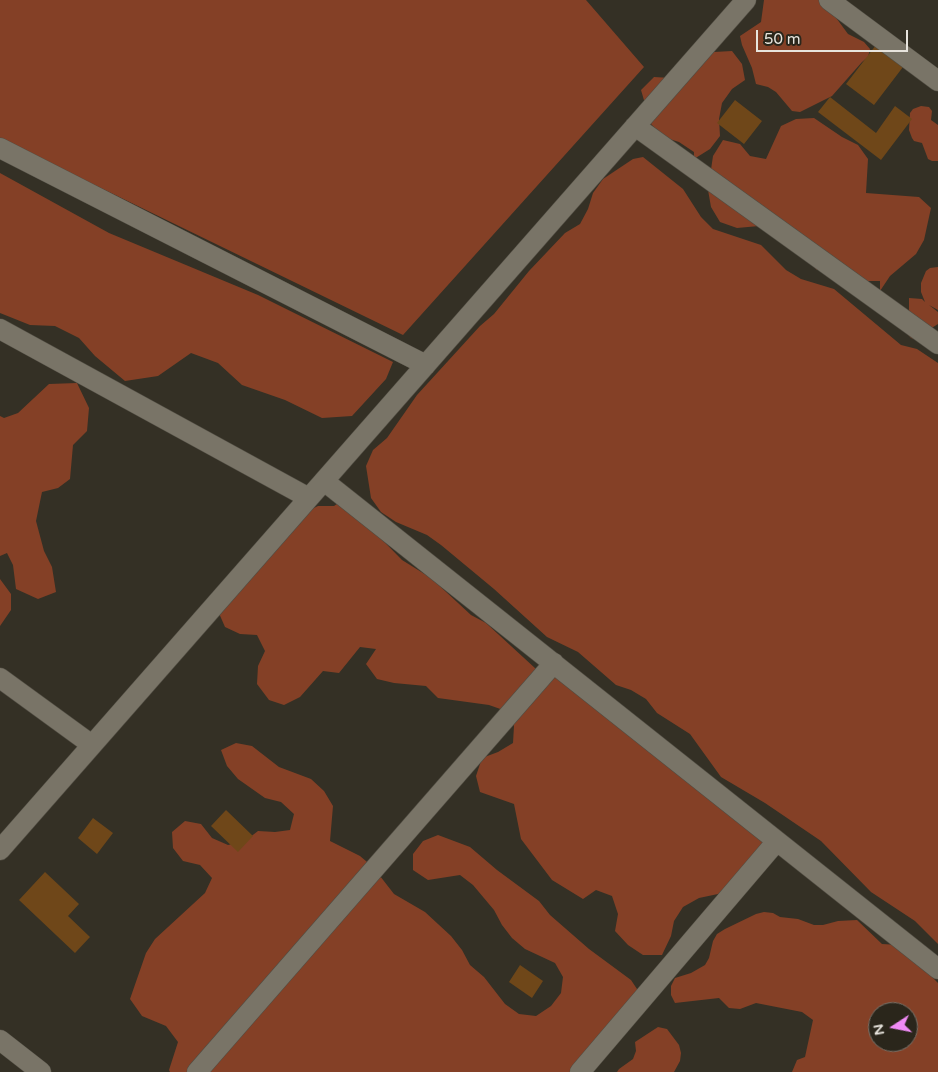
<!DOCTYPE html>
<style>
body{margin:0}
#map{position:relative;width:938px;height:1072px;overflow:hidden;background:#343025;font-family:"Varela Round",sans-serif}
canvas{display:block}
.north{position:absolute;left:868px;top:1002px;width:50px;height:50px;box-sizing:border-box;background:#2a261b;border:1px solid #767269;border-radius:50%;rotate:259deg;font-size:14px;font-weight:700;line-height:20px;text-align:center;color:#e7e4dd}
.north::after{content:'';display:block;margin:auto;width:18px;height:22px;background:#f08bf5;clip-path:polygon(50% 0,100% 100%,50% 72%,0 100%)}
.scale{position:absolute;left:756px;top:30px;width:152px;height:22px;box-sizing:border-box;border:2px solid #e7e4dd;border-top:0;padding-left:6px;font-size:15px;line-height:18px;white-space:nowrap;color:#e7e4dd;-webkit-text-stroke:4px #2a261b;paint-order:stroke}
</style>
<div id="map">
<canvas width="938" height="1072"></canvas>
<div class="north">N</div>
<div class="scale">50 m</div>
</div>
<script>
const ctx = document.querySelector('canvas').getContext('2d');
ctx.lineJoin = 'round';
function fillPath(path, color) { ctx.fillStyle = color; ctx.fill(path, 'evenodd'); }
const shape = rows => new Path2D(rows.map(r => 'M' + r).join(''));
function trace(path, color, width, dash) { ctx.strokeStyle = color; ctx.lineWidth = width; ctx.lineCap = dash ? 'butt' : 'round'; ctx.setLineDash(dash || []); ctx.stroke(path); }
fillPath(shape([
 [0,0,586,0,644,67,403,335,0,139],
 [764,0,823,0,848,34,864,42,870,49,868,57,862,62,832,96,800,112,792,111,776,92,768,87,756,84,752,68,742,45,740,36,761,22],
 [732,51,742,64,745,80,732,89,722,103,719,119,720,136,710,149,694,159,694,152,679,142,663,137,651,124,641,90,654,77,671,78,699,59,714,52],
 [921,106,929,107,932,111,931,120,938,125,938,161,932,161,928,159,922,143,914,141,912,138,909,130,910,113,913,109],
 [814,118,842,137,858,145,868,159,866,193,919,197,931,208,924,240,916,254,890,276,880,291,880,281,864,281,833,267,817,270,770,225,737,228,720,222,711,207,708,190,713,156,723,140,740,144,750,156,766,159,781,126,796,119],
 [643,157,683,189,701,217,713,229,761,245,786,270,801,279,834,289,901,345,917,349,938,363,938,944,915,921,871,892,821,841,765,803,721,777,690,734,657,713,646,699,631,690,616,685,578,652,547,637,494,589,441,545,427,535,396,522,381,512,371,498,366,466,373,450,387,438,417,395,480,326,494,314,529,271,565,233,580,224,588,209,593,193,603,179,633,159],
 [0,173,109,233,258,295,393,362,386,379,352,416,322,418,285,400,242,385,218,363,191,353,158,376,125,381,95,356,79,338,55,326,30,325,0,313],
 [938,267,938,310,929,305,938,312,938,324,914,339,911,338,905,331,909,324,909,298,922,299,925,302,921,292,921,283,926,271,930,268],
 [77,383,89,408,87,431,73,445,70,479,58,488,42,492,36,521,44,551,52,567,56,592,38,599,16,589,13,565,7,553,0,556,0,416,4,418,18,413,49,384],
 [341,501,355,512,402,560,431,578,471,615,486,623,536,669,553,677,569,681,767,838,748,880,718,894,699,898,683,907,674,921,671,936,662,955,643,955,628,945,615,931,618,914,612,896,596,890,583,899,552,880,521,839,514,804,480,792,476,776,482,758,498,752,513,743,514,726,506,711,489,705,438,698,426,686,394,683,377,679,366,664,376,649,360,647,339,673,323,671,300,697,284,705,269,700,257,684,258,666,265,651,257,635,240,634,225,627,218,611,285,522,318,506,334,506],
 [0,579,11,594,11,610,0,626],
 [236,743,252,746,279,767,311,779,324,791,333,806,330,841,360,856,373,867,394,894,425,912,451,936,462,950,470,965,484,977,505,1004,519,1014,536,1016,551,1006,561,993,563,977,555,963,525,949,512,938,502,925,494,910,473,885,460,875,428,880,413,870,413,854,423,841,438,835,470,847,497,870,539,901,550,915,589,949,631,980,641,995,573,1072,170,1072,169,1070,178,1042,166,1026,142,1016,130,999,146,953,155,939,205,893,212,878,200,865,183,861,173,848,172,832,185,821,201,824,212,838,228,845,245,841,258,831,275,832,290,830,294,814,281,802,265,798,238,779,227,766,221,750],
 [764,912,773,913,780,917,798,919,814,925,823,925,838,921,857,920,882,944,899,945,927,963,934,979,938,983,938,1072,792,1072,797,1060,805,1057,813,1020,802,1012,756,1003,740,1009,729,1008,719,998,675,1003,671,995,671,986,675,978,691,973,705,965,709,958,713,941,717,934,725,929,756,914],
 [878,1012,908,1012,908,1042,878,1042],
 [658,1027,667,1029,679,1045,681,1053,680,1061,674,1072,617,1072,619,1069,633,1059,636,1051,635,1042]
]), '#844026');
fillPath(shape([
 [876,45,903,67,874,105,846,84],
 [830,97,876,133,895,106,912,119,881,160,818,112],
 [735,100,762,121,744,144,717,123],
 [226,810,253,836,238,852,211,826],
 [93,818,113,833,97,854,78,838],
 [45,872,79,904,68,916,90,937,75,953,19,900],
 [520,965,543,981,532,998,509,982]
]), '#6f4719');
const minor = shape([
 [829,0,938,81],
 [635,126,938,344],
 [0,148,426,365],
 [0,329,309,498],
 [324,481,938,969],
 [0,678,92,745],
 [0,850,746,0],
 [0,1040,41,1072],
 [197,1072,554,663],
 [580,1072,777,841]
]);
trace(minor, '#514d43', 21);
trace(minor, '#797467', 20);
</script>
